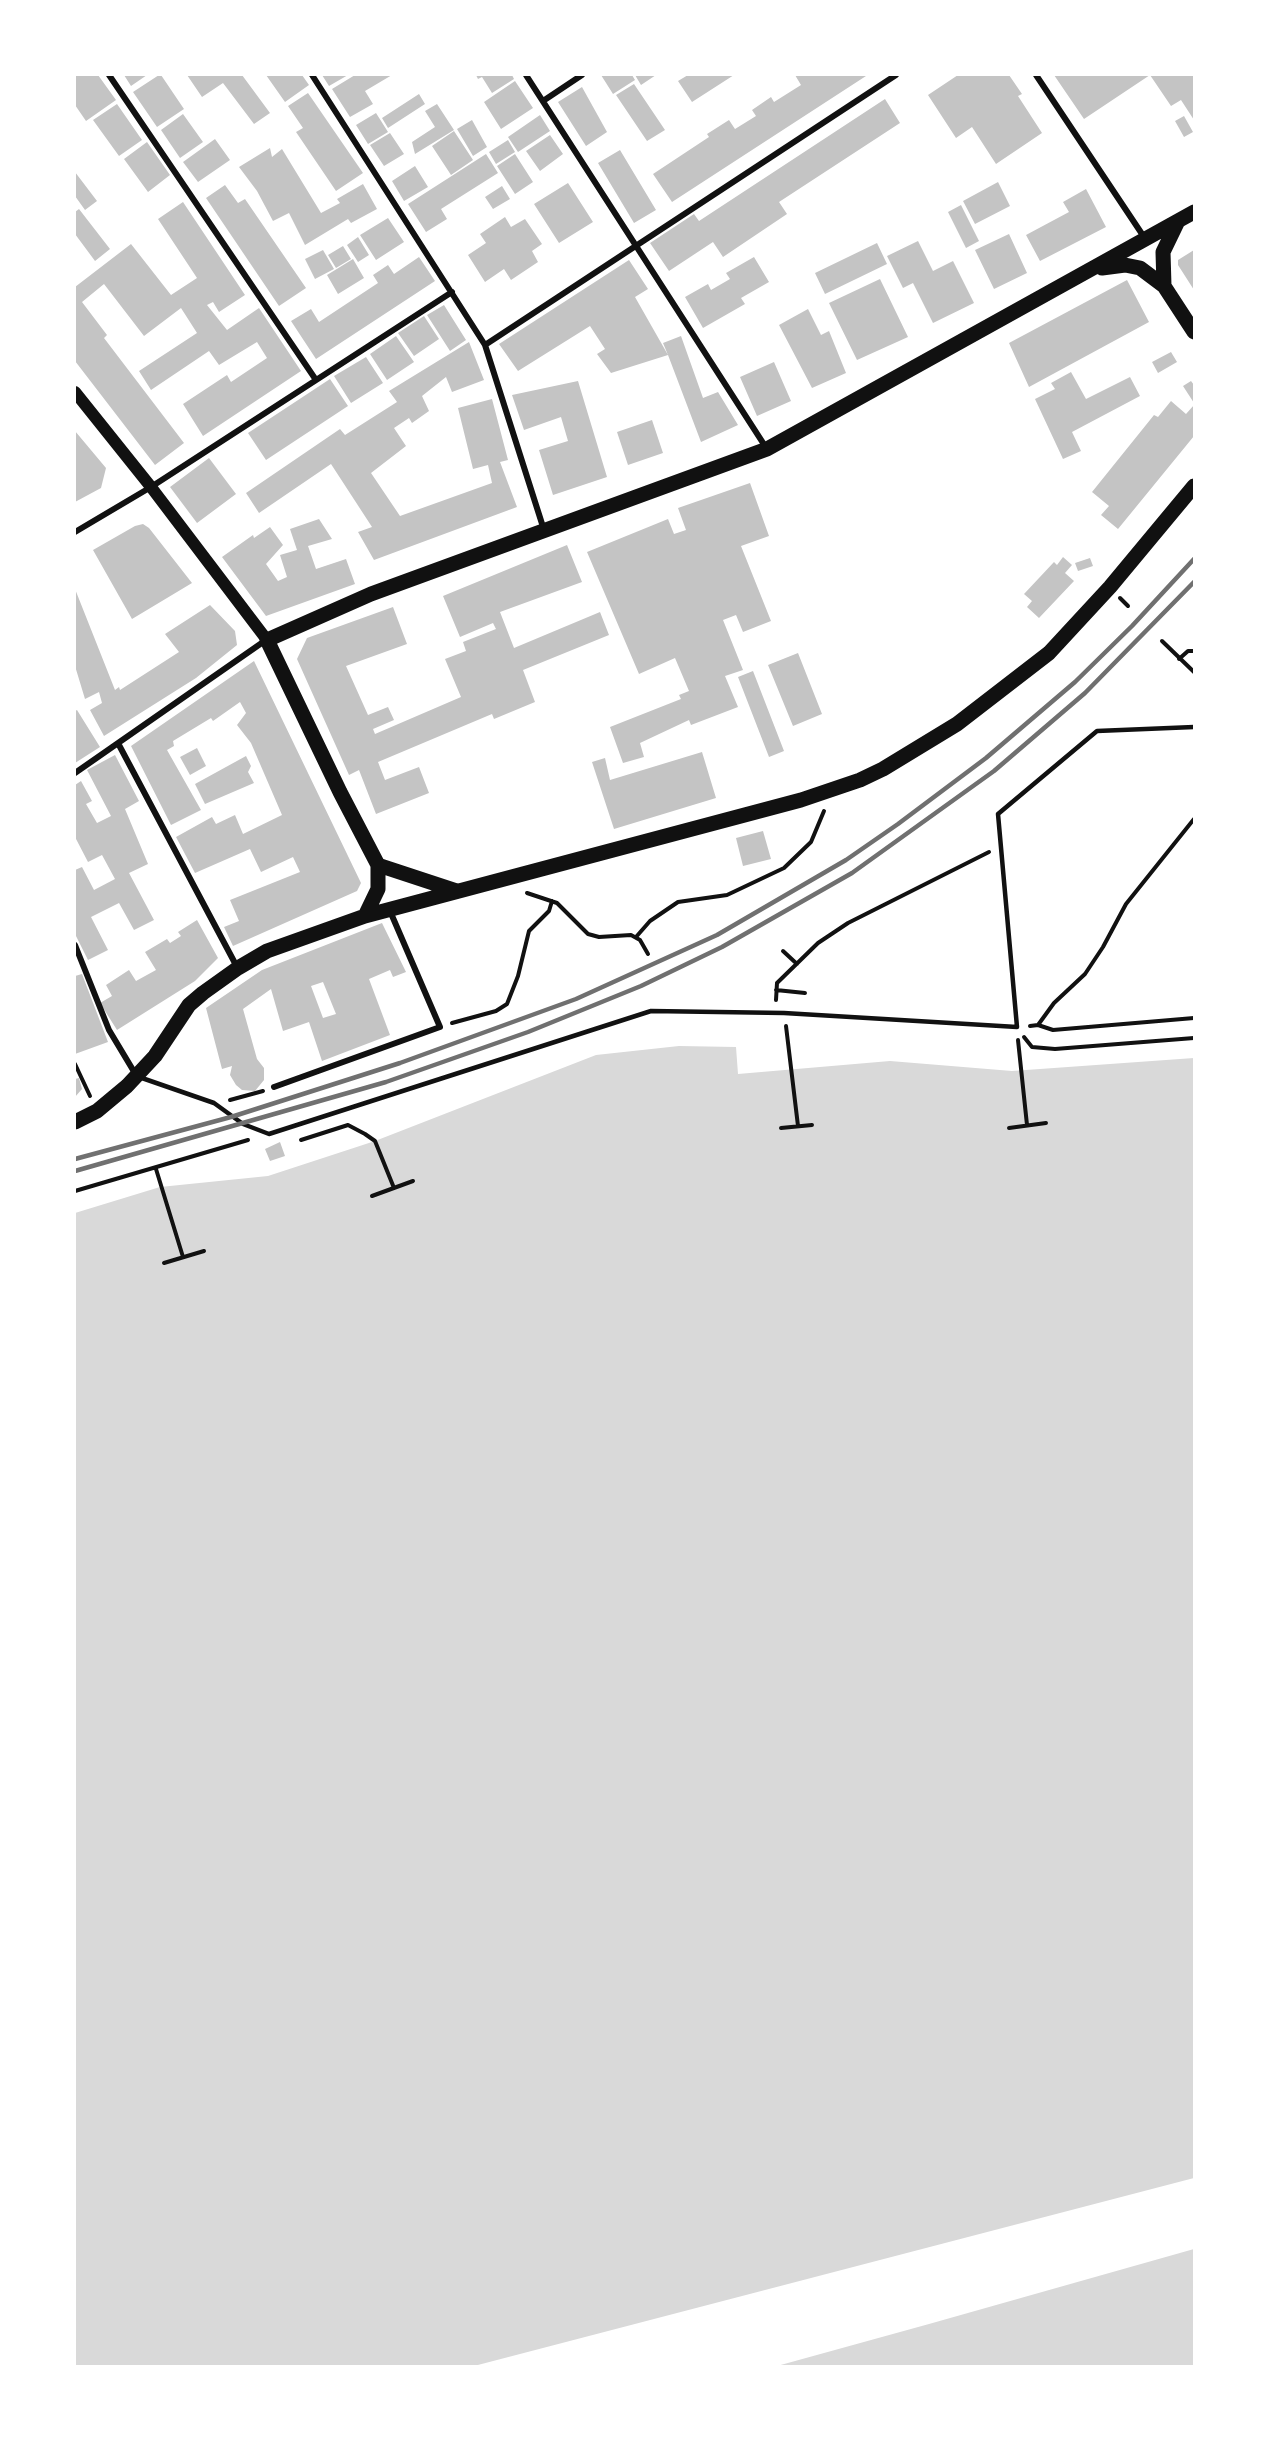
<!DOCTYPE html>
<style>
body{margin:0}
#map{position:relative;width:1269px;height:2441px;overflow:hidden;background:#fff;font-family:Inter,sans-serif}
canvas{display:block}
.frame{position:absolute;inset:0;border:76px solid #fff;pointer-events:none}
</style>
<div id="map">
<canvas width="1269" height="2441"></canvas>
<div class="frame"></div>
</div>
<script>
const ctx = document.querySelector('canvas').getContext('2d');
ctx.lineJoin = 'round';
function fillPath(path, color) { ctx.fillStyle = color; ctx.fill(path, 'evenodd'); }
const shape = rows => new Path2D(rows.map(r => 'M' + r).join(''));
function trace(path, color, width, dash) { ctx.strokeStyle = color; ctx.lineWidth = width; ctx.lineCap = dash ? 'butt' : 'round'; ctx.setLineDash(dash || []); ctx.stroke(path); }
fillPath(shape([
 [679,1046,736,1047,738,1074,890,1061,1012,1071,1194,1058,1194,2178,474,2366,75,2366,75,1213,160,1187,268,1176,375,1141,596,1055],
 [1194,2249,1194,2366,777,2366,929,2324]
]), '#d9d9d9');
fillPath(shape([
 [75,75,98,75,116,100,86,121,75,105],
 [124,75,147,75,131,86],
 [159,75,161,75,184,109,157,127,133,92],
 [187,75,242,75,270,113,254,124,223,83,202,97],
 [266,75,302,75,309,85,285,102],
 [322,75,348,75,329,86],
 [355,75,392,75,365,91,373,104,350,117,332,89],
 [476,75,512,75,514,79,492,93,482,77,478,79],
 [601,75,632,75,635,80,613,94],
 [635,75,656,75,641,85],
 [688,75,734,75,692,102,678,81],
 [795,75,866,76,672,202,653,174,709,137,707,134,729,120,735,129,756,116,752,110,771,97,774,102,801,85],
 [958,75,1009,75,1022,94,1018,96,1042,133,996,164,972,127,956,138,928,95],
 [1054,75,1150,75,1084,119],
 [1150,75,1194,75,1194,120,1181,100,1171,106],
 [515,81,533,108,501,129,484,102],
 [634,84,665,130,647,141,616,95],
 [582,87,607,132,586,146,558,102],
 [308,93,363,173,336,191,296,132,303,128,288,106],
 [419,94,425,104,388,128,382,118],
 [885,99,900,123,779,202,787,214,723,257,713,242,669,271,650,243,694,214,699,221],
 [117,104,142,140,119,156,93,120],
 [437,104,454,130,415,154,412,142,435,127,425,111],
 [376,113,388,132,368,144,356,125],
 [183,114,203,142,180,158,161,130],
 [540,115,550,131,518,152,508,137],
 [1184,116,1193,132,1184,137,1175,121],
 [472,120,487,147,473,156,457,129],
 [454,131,473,160,451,175,432,146],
 [390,133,404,154,384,166,370,145],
 [550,135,563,154,540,171,526,151],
 [215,139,230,160,198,182,183,162],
 [508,140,515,152,496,164,489,152],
 [147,142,170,175,148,192,124,159],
 [270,148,272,157,282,149,321,213,340,203,337,199,363,184,377,209,351,223,348,219,305,245,289,213,273,221,257,191,239,167],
 [620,150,656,210,634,223,598,163],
 [486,154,498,173,441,209,447,219,426,232,408,204],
 [515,154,533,182,515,194,497,166],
 [415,166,428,187,404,201,392,181],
 [75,172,97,201,85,210,75,196],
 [998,182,1010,206,975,224,963,201],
 [568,183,593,222,559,243,534,204],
 [225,185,238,203,245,199,306,288,279,306,206,198],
 [502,186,510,199,493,209,485,197],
 [1086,189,1106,227,1040,261,1026,235,1069,212,1063,202],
 [183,202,245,295,219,312,213,302,207,305,227,330,259,308,301,371,203,436,183,404,227,375,231,382,267,358,257,342,219,365,209,351,151,390,139,371,197,333,181,308,144,336,104,284,82,302,107,335,104,338,184,443,155,465,75,361,75,287,131,244,171,295,197,278,158,219],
 [961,205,979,241,966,248,948,212],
 [79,209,110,249,95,261,75,234,75,212],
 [505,217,511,227,525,219,542,244,532,251,538,262,511,280,504,269,485,282,468,255,486,243,480,234],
 [388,218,404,242,376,260,360,235],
 [1009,234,1027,273,994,289,975,250],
 [358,237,369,255,358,262,347,245],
 [918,241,933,271,953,261,974,303,933,323,913,283,903,288,887,256],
 [877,243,887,264,825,294,815,273],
 [343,246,351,259,336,268,328,255],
 [323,250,334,269,315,279,305,259],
 [1194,250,1194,290,1178,265,1178,260],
 [419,257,435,281,316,359,291,321,311,309,319,322,378,283,373,275,388,265,394,274],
 [754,257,769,282,741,298,745,304,703,328,685,297,708,284,711,290,730,279,726,273],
 [353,259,364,278,338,294,327,275],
 [629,260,648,289,635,297,668,355,663,343,681,336,703,398,718,392,738,425,701,442,668,355,611,373,597,354,605,349,590,326,518,371,499,344],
 [880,279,908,337,857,360,829,303],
 [1127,280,1149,322,1029,387,1009,343],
 [444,305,466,340,450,351,427,315],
 [808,309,821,335,829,331,846,373,812,388,779,325],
 [424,316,439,339,414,356,398,333],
 [396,336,414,362,387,380,370,354],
 [469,342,484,380,452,392,446,377,422,396,429,411,412,423,409,418,394,428,406,446,371,473,400,516,492,483,488,465,473,469,458,408,492,399,508,460,500,462,517,507,374,560,358,532,372,527,331,464,259,513,246,493,340,429,345,435,397,402,389,391],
 [1171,352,1177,362,1158,373,1152,362],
 [366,357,383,383,351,403,334,376],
 [774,362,791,401,757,416,740,377],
 [1071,372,1086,399,1130,377,1140,396,1072,432,1081,451,1063,459,1035,399,1055,389,1051,383],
 [330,379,348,406,266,460,248,433],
 [578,381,607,477,553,495,539,450,568,441,561,417,524,430,512,395],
 [1191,381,1194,385,1194,403,1183,386],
 [1171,401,1186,414,1194,405,1194,436,1118,529,1101,515,1109,506,1092,492,1154,415,1158,417],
 [652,420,663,453,628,465,617,432],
 [75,431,106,468,101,488,75,502],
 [209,458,236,494,197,523,170,487],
 [750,483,769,536,741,546,771,621,743,632,736,615,723,620,743,670,725,676,738,707,691,725,689,720,640,743,644,757,623,763,610,727,681,699,679,695,689,691,675,658,639,674,587,552,668,519,674,534,686,530,678,508],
 [319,519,332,539,308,546,316,569,346,559,355,584,266,616,222,557,253,535,254,538,270,527,283,545,266,564,278,581,287,577,280,555,297,550,290,529],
 [143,524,149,528,192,583,132,619,93,550,135,526],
 [567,545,582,582,500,612,514,648,600,612,609,635,523,670,535,702,494,719,492,714,378,762,385,780,419,767,429,793,376,814,359,770,349,775,297,659,307,638,393,607,407,644,346,666,368,715,388,707,394,720,373,729,375,734,461,697,445,659,466,651,463,642,496,629,493,623,460,637,443,596],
 [1063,557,1072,565,1065,573,1074,581,1039,618,1027,607,1032,601,1024,594,1054,562,1057,565],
 [1090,558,1093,566,1078,571,1075,563],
 [75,589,115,690,119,687,120,690,179,652,165,634,210,605,235,631,237,645,196,678,104,736,90,710,102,703,99,692,85,699,75,666],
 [798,653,822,714,793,726,768,665],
 [254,661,361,883,357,891,233,946,224,927,239,921,230,900,300,872,293,857,261,872,250,849,195,873,176,837,212,817,216,824,235,815,243,834,282,815,251,743,237,725,246,713,240,702,213,721,211,718,173,741,174,746,167,750,201,810,171,825,131,746],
 [753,671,784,751,769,757,738,677],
 [77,710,100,747,75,763,75,711],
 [197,748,206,766,190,775,180,757],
 [702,752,716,798,614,829,592,762,605,758,610,780],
 [115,755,139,801,125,809,148,864,129,873,154,920,134,930,119,903,91,917,108,950,88,960,75,934,75,870,82,867,94,890,115,879,102,855,88,862,75,837,75,785,81,781,92,801,86,804,97,823,111,816,87,770],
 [246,756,251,766,248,772,254,783,205,804,195,784],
 [763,831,771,859,743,866,736,838],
 [197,920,218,958,195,981,117,1030,100,1003,112,996,106,985,129,970,136,981,156,970,145,952,167,939,170,943,181,936,178,932],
 [382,923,406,972,393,977,390,970,369,979,390,1035,322,1061,309,1022,283,1031,271,989,243,1009,257,1059,264,1068,264,1080,255,1091,242,1090,236,1085,230,1075,232,1066,222,1069,206,1008,262,970],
 [323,982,336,1014,323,1018,311,986],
 [82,974,108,1042,75,1054,75,976],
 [79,1078,82,1089,75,1097,75,1079],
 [280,1142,285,1156,270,1161,265,1149]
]), '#c4c4c4');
trace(shape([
 [1120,598,1128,606],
 [1162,641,1194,672],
 [1179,659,1188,651,1194,651],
 [527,893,557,903,588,934,599,937,631,935,640,940,648,954],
 [636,937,650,921,678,902,727,895,784,868,811,842,824,811],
 [783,951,797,964],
 [776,990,805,993],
 [776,1000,777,983,818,943,848,923,989,852],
 [452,1023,496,1011,507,1004,518,976,529,931,549,911,552,901],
 [1038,1025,1054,1003,1085,974,1103,947,1126,904,1194,819],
 [786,1026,798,1126],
 [1030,1026,1038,1025,1053,1030,1194,1018],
 [1024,1037,1032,1047,1055,1049,1194,1038],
 [1018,1040,1027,1125],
 [75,1064,90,1096],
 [230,1100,263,1091],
 [781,1128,812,1125],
 [1009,1128,1046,1123],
 [301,1140,348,1125,365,1134,375,1141,394,1188],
 [156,1169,183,1257],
 [75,1191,248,1140],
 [372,1196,413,1181],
 [164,1263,204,1251]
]), '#111', 4);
trace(shape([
 [139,1077,214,1103,243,1124,269,1134,651,1011,784,1013,1017,1027,998,814,1097,731,1194,727]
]), '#111', 4.5);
trace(shape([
 [109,75,316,380],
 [312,75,485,345,544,530],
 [526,75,767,449],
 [1036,75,1146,240],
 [543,101,582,75],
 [485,345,896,75],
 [75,532,151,487,452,292],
 [119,745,237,967],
 [75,773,266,640],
 [75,945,109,1030,136,1075],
 [274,1087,440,1027,390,911]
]), '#111', 6);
trace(shape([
 [75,392,151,487,267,640]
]), '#111', 12);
trace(shape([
 [1178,221,1163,252,1164,286,1194,332],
 [1102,268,1125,265,1140,268,1164,286],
 [457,891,378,865,340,792,267,640,371,594,767,449,1194,212],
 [365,916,378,889,378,865],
 [75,1122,97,1111,127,1086,155,1056,189,1005,203,993,238,968,267,951,365,916,801,800,860,780,883,769,957,724,1049,653,1110,587,1194,486]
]), '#111', 15);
trace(shape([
 [75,1159,231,1117,400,1063,576,999,717,935,846,860,898,824,986,758,1075,682,1132,626,1194,559],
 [75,1171,386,1082,528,1032,641,986,722,947,852,873,994,771,1085,693,1194,582]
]), '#707070', 4.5);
</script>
